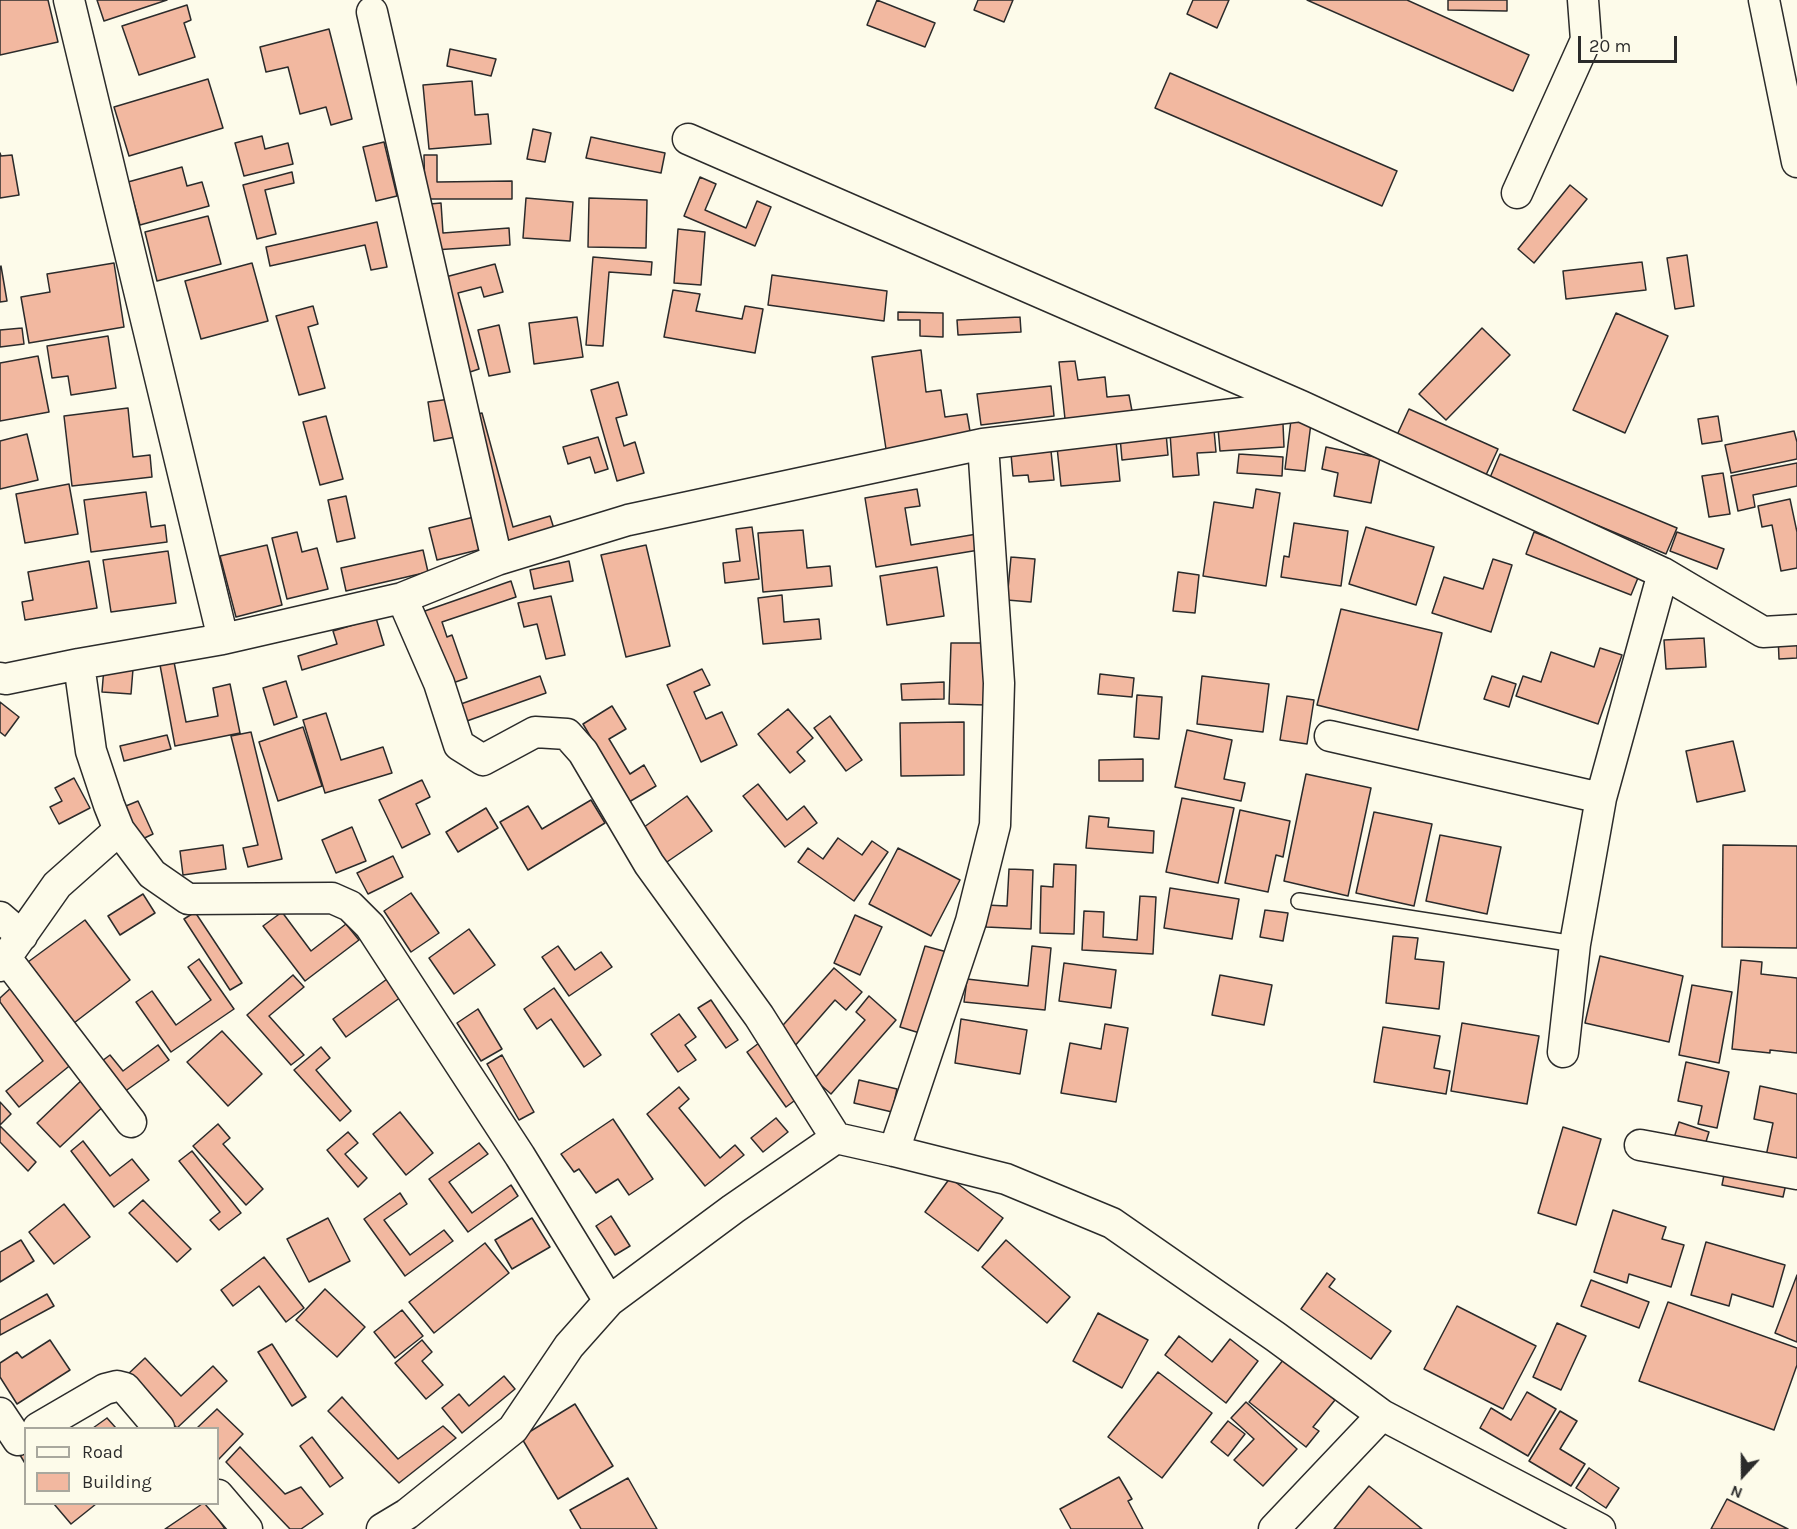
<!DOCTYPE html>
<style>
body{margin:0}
#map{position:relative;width:1797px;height:1529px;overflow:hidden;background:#fdfbea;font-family:Karla,sans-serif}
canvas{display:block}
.legend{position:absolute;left:24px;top:1427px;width:195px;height:78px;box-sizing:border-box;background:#fdfbea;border:2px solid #a9a89e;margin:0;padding:8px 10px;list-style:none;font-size:18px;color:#2b2b2b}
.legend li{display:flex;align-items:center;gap:12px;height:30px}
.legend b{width:30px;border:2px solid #a9a89e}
.north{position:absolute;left:1713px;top:1445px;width:60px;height:60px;-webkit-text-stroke:4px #fdfbea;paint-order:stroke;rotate:201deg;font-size:16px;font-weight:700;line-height:24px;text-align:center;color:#2b2b2b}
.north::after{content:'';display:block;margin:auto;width:21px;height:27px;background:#2b2b2b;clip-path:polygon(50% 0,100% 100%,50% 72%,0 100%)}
.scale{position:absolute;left:1578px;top:36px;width:99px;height:27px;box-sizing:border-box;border:3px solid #2b2b2b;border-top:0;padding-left:8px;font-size:18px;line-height:21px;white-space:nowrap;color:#2b2b2b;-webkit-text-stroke:4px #fdfbea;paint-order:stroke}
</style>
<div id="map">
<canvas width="1797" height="1529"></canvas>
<ul class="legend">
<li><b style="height:8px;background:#fdfbea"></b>Road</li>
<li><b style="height:16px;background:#f2b8a0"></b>Building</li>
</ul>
<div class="north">N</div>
<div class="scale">20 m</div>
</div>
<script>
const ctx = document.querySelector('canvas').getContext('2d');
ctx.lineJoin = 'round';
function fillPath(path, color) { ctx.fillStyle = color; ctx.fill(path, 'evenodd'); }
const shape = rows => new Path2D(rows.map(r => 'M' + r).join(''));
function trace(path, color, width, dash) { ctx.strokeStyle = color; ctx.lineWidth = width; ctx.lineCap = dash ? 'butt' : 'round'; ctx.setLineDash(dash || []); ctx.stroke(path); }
const building = shape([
 [0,0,48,0,58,42,0,55,0,0],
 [97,0,167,0,104,21,97,0],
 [877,0,935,23,925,47,867,25,877,0],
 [978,0,1013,0,1004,22,974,10,978,0],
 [1193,0,1229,0,1217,28,1187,14,1193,0],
 [1307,0,1407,0,1529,55,1513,91,1307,0],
 [1448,0,1507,0,1507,11,1448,10,1448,0],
 [187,5,191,20,184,23,195,57,139,75,122,26,187,5],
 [329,29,352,119,331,125,326,107,300,114,288,67,266,72,260,47,329,29],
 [450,49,496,59,491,76,447,66,450,49],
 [1170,73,1397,171,1382,206,1155,108,1170,73],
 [208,79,223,128,129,156,114,107,208,79],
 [472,81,475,115,488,114,491,144,429,149,423,85,472,81],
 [533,129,551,133,545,162,527,159,533,129],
 [262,136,265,149,288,143,293,164,244,176,235,143,262,136],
 [591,137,665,153,661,173,586,158,591,137],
 [384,142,397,196,376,201,363,147,384,142],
 [0,153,1,156,12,155,19,195,0,198,0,153],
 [424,155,437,155,437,182,512,181,512,199,425,199,424,155],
 [182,167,187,186,202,182,209,206,140,225,128,182,182,167],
 [292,172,294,183,265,190,276,234,257,239,243,185,292,172],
 [700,177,716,184,705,210,746,228,757,201,771,207,755,246,684,216,700,177],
 [1570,185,1587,199,1534,263,1518,249,1570,185],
 [526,198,573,202,570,241,523,238,526,198],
 [589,198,647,200,646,248,588,247,589,198],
 [441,203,443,233,509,228,510,245,434,250,430,204,441,203],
 [208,216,221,264,157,281,145,232,208,216],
 [377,222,387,267,371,270,365,245,270,266,266,247,377,222],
 [678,229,705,232,701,285,674,283,678,229],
 [1687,255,1694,306,1675,309,1667,258,1687,255],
 [593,257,652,262,651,275,609,272,603,346,586,345,593,257],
 [1642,262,1646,290,1566,299,1563,271,1642,262],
 [114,263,124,327,29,343,21,297,50,292,47,274,114,263],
 [252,263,268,321,201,339,185,281,252,263],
 [495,264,503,292,484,297,481,287,458,293,479,369,461,375,434,280,495,264],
 [1,266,7,301,0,302,0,267,1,266],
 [772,275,887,291,884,321,768,305,772,275],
 [673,290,700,294,696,311,742,319,745,306,763,309,755,353,664,337,673,290],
 [313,306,318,324,308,327,325,388,299,395,276,316,313,306],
 [898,312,943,313,943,337,920,336,920,320,898,320,898,312],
 [1616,313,1668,336,1625,433,1573,410,1616,313],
 [577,317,583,357,534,364,529,323,577,317],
 [1020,317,1021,332,958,335,957,320,1020,317],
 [499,325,510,372,489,376,478,330,499,325],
 [22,328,24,344,0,347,0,330,22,328],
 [1482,328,1510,355,1446,420,1419,394,1482,328],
 [108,336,116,388,71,395,68,376,52,378,47,346,108,336],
 [921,350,926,392,941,390,945,417,967,414,971,437,886,449,872,357,921,350],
 [38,356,49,412,0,421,0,363,38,356],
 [1075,361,1078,380,1105,377,1107,397,1129,395,1132,411,1065,419,1059,362,1075,361],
 [618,382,627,415,616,418,624,446,635,442,644,473,617,481,591,390,618,382],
 [1051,386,1054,416,981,425,977,394,1051,386],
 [450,399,456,437,434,441,428,402,450,399],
 [128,408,133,457,150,455,152,477,72,486,64,416,128,408],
 [1409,409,1498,449,1486,475,1397,435,1409,409],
 [482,413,513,527,550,516,555,532,506,545,471,416,482,413],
 [326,416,343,479,320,485,303,422,326,416],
 [1718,416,1722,441,1702,444,1698,419,1718,416],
 [1291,420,1311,423,1305,471,1285,469,1291,420],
 [1283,424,1284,447,1220,451,1218,428,1283,424],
 [1214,430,1216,452,1197,453,1199,475,1173,477,1170,433,1214,430],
 [1794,431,1797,442,1797,459,1731,473,1725,445,1794,431],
 [1166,433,1168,455,1122,460,1120,437,1166,433],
 [27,434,38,480,0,489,0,441,27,434],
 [598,437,608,469,595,473,590,457,568,464,563,447,598,437],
 [1116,441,1120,481,1061,486,1057,447,1116,441],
 [1326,447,1380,458,1371,503,1334,496,1338,473,1322,469,1326,447],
 [1051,451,1054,480,1029,482,1028,475,1013,476,1011,454,1051,451],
 [1239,454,1283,457,1282,476,1237,473,1239,454],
 [1500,454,1677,528,1666,554,1489,480,1500,454],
 [1797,463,1797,486,1753,495,1755,507,1738,511,1731,476,1797,463],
 [1723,473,1730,514,1709,517,1702,476,1723,473],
 [69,484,78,534,25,543,16,494,69,484],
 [917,489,920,506,905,508,911,545,983,533,985,549,876,567,865,498,917,489],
 [1256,489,1280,493,1266,586,1203,576,1214,502,1253,508,1256,489],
 [146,492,151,527,165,525,167,542,91,552,84,500,146,492],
 [346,496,355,538,337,542,328,500,346,496],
 [1790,499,1797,532,1797,568,1781,571,1772,525,1762,527,1758,506,1790,499],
 [474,517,482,549,437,560,429,528,474,517],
 [1294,523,1348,531,1341,586,1281,577,1284,556,1289,557,1294,523],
 [752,527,759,579,725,583,723,563,740,561,736,529,752,527],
 [1366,527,1434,547,1416,605,1349,584,1366,527],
 [803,530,807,568,830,566,832,586,763,592,758,533,803,530],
 [297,532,302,552,317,548,328,589,287,599,272,538,297,532],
 [1534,532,1640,573,1631,595,1526,554,1534,532],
 [1677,532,1724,549,1717,569,1670,551,1677,532],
 [267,545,282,605,236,617,220,556,267,545],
 [646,545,670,646,626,657,601,555,646,545],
 [423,550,428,572,346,591,341,568,423,550],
 [168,551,176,603,111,612,103,560,168,551],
 [1011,557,1035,559,1031,602,1007,600,1011,557],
 [1493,559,1512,565,1491,632,1432,613,1444,577,1483,589,1493,559],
 [89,561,97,608,25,620,22,602,33,600,28,572,89,561],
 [569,561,573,581,534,589,530,570,569,561],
 [937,567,944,616,887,625,880,576,937,567],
 [1178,572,1199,575,1195,613,1173,611,1178,572],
 [511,581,516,597,442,622,447,637,452,635,467,678,447,685,422,612,511,581],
 [782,595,784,622,819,619,821,639,763,644,758,598,782,595],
 [551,596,565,655,546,659,537,624,524,627,518,603,551,596],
 [1341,609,1442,633,1418,730,1317,705,1341,609],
 [376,618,384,645,302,670,298,656,337,644,333,631,376,618],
 [1797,634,1797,658,1779,659,1778,635,1797,634],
 [1704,638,1706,667,1666,669,1664,640,1704,638],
 [951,643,988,643,986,705,949,704,951,643],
 [1600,648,1622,655,1598,724,1516,696,1523,676,1541,682,1551,652,1594,667,1600,648],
 [174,662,186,722,218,716,213,688,230,684,240,733,175,746,160,665,174,662],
 [104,667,133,669,131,694,102,692,104,667],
 [702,669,710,685,694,692,706,719,722,712,737,745,701,762,667,685,702,669],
 [1100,674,1134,678,1132,697,1098,694,1100,674],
 [540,676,546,693,464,722,458,705,540,676],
 [1202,676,1269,684,1263,732,1197,724,1202,676],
 [1492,676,1516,684,1509,707,1484,699,1492,676],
 [286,681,297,717,274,725,263,688,286,681],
 [944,682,944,699,902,700,901,684,944,682],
 [1137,695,1162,697,1159,739,1134,737,1137,695],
 [1287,696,1314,700,1307,744,1280,740,1287,696],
 [0,702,19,717,5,736,0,732,0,702],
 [612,706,626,729,609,739,630,774,644,765,656,786,629,802,583,724,612,706],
 [788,709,813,738,797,752,805,761,790,773,758,734,788,709],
 [326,713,341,760,383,747,392,773,325,793,303,720,326,713],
 [830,716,862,760,846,771,814,728,830,716],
 [964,722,964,775,901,776,900,723,964,722],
 [303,727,322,786,278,801,259,742,303,727],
 [1187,730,1232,740,1224,779,1245,783,1241,801,1175,787,1187,730],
 [251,732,282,859,248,867,243,848,258,845,231,736,251,732],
 [167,735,171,749,124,761,120,746,167,735],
 [1733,741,1745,791,1697,802,1686,751,1733,741],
 [1143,759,1143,781,1099,781,1099,760,1143,759],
 [1306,774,1371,788,1348,896,1284,881,1306,774],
 [74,778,90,808,59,824,50,807,62,801,55,788,74,778],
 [422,780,430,797,416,804,430,834,402,848,379,800,422,780],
 [758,784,787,820,804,806,817,823,785,847,743,796,758,784],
 [687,796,712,831,664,864,640,830,687,796],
 [1182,798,1234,808,1218,883,1166,872,1182,798],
 [591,800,605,823,528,870,500,822,528,806,542,829,591,800],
 [138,801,153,834,136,842,121,808,138,801],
 [486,808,498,828,458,852,446,832,486,808],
 [1240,810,1290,821,1283,857,1276,855,1268,892,1225,883,1240,810],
 [1374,812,1432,824,1414,906,1356,893,1374,812],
 [1089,816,1109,818,1108,827,1154,831,1153,853,1086,848,1089,816],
 [352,827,366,861,336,873,322,840,352,827],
 [1440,835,1501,847,1487,914,1426,901,1440,835],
 [838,838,862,855,872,841,888,852,854,901,798,862,808,848,823,859,838,838],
 [223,845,226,869,183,875,180,851,223,845],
 [1723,845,1797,846,1797,948,1722,947,1723,845],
 [898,848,960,880,931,936,869,904,898,848],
 [393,856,403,877,368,894,357,873,393,856],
 [1054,864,1076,865,1074,934,1040,933,1041,886,1053,887,1054,864],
 [1009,869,1033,870,1031,929,986,927,986,905,1007,906,1009,869],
 [1170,888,1239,899,1232,939,1164,928,1170,888],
 [411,893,439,933,411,952,384,911,411,893],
 [143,894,155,913,120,935,108,916,143,894],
 [1140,896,1156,897,1153,954,1082,950,1084,911,1104,912,1103,937,1137,940,1140,896],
 [1265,910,1288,913,1283,941,1260,937,1265,910],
 [195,912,242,983,230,990,184,919,195,912],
 [282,912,311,951,346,924,359,940,305,981,263,926,282,912],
 [855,915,882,927,860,975,834,963,855,915],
 [85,920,130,980,74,1023,28,962,85,920],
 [469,929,495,965,454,994,429,958,469,929],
 [1393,936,1418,938,1415,959,1444,962,1439,1009,1386,1003,1393,936],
 [558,946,575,970,601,952,612,967,569,996,542,957,558,946],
 [925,946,947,952,923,1034,900,1027,925,946],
 [1032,946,1051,948,1045,1010,964,1002,967,979,1028,986,1032,946],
 [1600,956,1683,976,1669,1042,1585,1023,1600,956],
 [199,959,234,1009,171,1052,136,1002,152,991,176,1025,211,1000,188,967,199,959],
 [1741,960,1762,962,1761,974,1797,978,1797,1053,1770,1050,1770,1053,1732,1049,1741,960],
 [1064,963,1116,970,1111,1008,1059,1001,1064,963],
 [834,968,862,992,846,1010,835,1000,793,1048,776,1033,834,968],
 [293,975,304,987,269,1016,304,1055,291,1065,247,1015,293,975],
 [1220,975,1272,985,1264,1025,1212,1015,1220,975],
 [387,979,401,997,346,1037,333,1019,387,979],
 [1692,985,1732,992,1719,1063,1679,1055,1692,985],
 [13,986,73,1063,19,1107,6,1091,43,1061,0,1002,0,998,13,986],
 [554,988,601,1055,584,1067,551,1019,537,1029,524,1009,554,988],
 [869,996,896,1020,831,1094,814,1079,865,1020,856,1012,869,996],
 [711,1000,738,1040,726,1048,698,1008,711,1000],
 [478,1009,502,1049,481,1061,457,1023,478,1009],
 [679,1014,696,1037,685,1045,696,1060,678,1072,651,1034,679,1014],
 [961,1019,1027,1030,1020,1074,955,1063,961,1019],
 [1462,1023,1539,1036,1527,1104,1451,1091,1462,1023],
 [1105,1024,1128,1028,1116,1102,1061,1093,1070,1043,1101,1049,1105,1024],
 [1383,1027,1440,1036,1434,1068,1450,1071,1446,1094,1374,1082,1383,1027],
 [222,1031,262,1074,228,1106,187,1062,222,1031],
 [763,1040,802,1095,786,1107,747,1052,763,1040],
 [158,1045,169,1060,124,1092,102,1061,110,1055,123,1071,158,1045],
 [321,1047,330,1058,316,1070,351,1111,340,1121,294,1070,321,1047],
 [502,1055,534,1112,519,1120,487,1064,502,1055],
 [1686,1062,1729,1072,1717,1128,1698,1124,1702,1106,1678,1101,1686,1062],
 [85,1077,108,1102,60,1147,37,1123,85,1077],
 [859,1080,897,1089,892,1112,854,1103,859,1080],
 [1760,1086,1797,1094,1797,1168,1765,1161,1773,1123,1754,1119,1760,1086],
 [679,1087,689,1099,679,1108,720,1158,735,1145,744,1155,705,1186,647,1114,679,1087],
 [0,1102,11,1114,0,1125,0,1102],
 [400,1112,433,1153,406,1175,373,1134,400,1112],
 [776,1118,788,1132,763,1152,751,1138,776,1118],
 [613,1119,653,1179,629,1195,618,1179,596,1193,579,1169,574,1172,561,1154,613,1119],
 [1679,1122,1709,1132,1704,1148,1674,1138,1679,1122],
 [218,1124,230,1138,223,1144,263,1189,246,1205,193,1146,218,1124],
 [0,1126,36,1162,28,1171,0,1142,0,1126],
 [1563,1127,1601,1139,1576,1225,1538,1213,1563,1127],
 [348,1132,358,1143,345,1154,367,1178,358,1187,327,1150,348,1132],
 [83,1141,110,1176,132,1159,149,1180,114,1207,71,1151,83,1141],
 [479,1143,488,1154,449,1182,472,1213,511,1185,518,1196,468,1232,429,1179,479,1143],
 [192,1151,241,1213,219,1230,210,1220,220,1212,179,1161,192,1151],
 [1725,1170,1786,1184,1783,1197,1722,1185,1725,1170],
 [950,1178,1003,1218,978,1251,925,1212,950,1178],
 [400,1193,407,1204,384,1220,410,1255,444,1230,453,1241,405,1276,364,1219,400,1193],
 [143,1200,191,1249,177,1262,129,1213,143,1200],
 [64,1204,90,1237,54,1264,29,1232,64,1204],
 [1613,1210,1666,1227,1662,1239,1684,1245,1671,1287,1629,1274,1627,1283,1594,1272,1613,1210],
 [611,1216,630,1246,615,1255,596,1226,611,1216],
 [328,1218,350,1261,309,1282,287,1239,328,1218],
 [532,1218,550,1247,512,1269,495,1240,532,1218],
 [21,1240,34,1261,0,1282,0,1252,21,1240],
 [1006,1240,1070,1297,1047,1323,982,1267,1006,1240],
 [1706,1242,1785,1265,1773,1307,1732,1294,1729,1306,1691,1295,1706,1242],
 [485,1243,509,1273,434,1333,409,1302,485,1243],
 [264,1257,304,1308,286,1322,259,1286,233,1306,221,1290,264,1257],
 [1327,1273,1335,1279,1329,1287,1391,1331,1371,1359,1301,1309,1327,1273],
 [1797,1275,1797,1342,1775,1333,1797,1275],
 [1591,1280,1649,1302,1639,1328,1581,1306,1591,1280],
 [325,1289,365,1327,337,1357,296,1320,325,1289],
 [47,1294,54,1306,0,1335,0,1320,47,1294],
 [1668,1302,1797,1348,1797,1365,1774,1430,1639,1381,1668,1302],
 [1457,1306,1536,1346,1503,1409,1424,1369,1457,1306],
 [402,1310,423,1336,395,1358,374,1332,402,1310],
 [1098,1313,1148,1340,1122,1388,1073,1361,1098,1313],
 [1557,1323,1586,1336,1561,1390,1533,1377,1557,1323],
 [1179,1336,1212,1362,1230,1339,1258,1361,1226,1403,1165,1355,1179,1336],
 [50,1340,70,1370,17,1404,0,1377,0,1363,17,1352,22,1358,50,1340],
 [422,1340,432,1352,422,1361,443,1385,426,1399,395,1363,422,1340],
 [272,1344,306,1397,292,1406,258,1352,272,1344],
 [145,1358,181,1396,213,1366,227,1381,177,1428,126,1376,145,1358],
 [1284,1359,1335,1400,1313,1427,1319,1431,1306,1447,1249,1402,1284,1359],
 [1158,1372,1212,1413,1162,1478,1108,1437,1158,1372],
 [504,1376,515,1389,462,1433,442,1408,459,1394,469,1406,504,1376],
 [1527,1392,1556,1409,1528,1456,1480,1428,1491,1408,1511,1420,1527,1392],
 [342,1397,398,1459,443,1426,456,1438,399,1483,328,1411,342,1397],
 [1246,1402,1297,1449,1263,1486,1234,1460,1254,1439,1231,1418,1246,1402],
 [575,1404,613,1466,558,1499,521,1437,575,1404],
 [217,1409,243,1434,218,1460,218,1428,197,1428,217,1409],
 [1560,1411,1577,1421,1560,1449,1585,1464,1571,1486,1529,1461,1560,1411],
 [107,1418,116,1428,93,1428,107,1418],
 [1228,1421,1245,1434,1228,1456,1211,1442,1228,1421],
 [312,1437,343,1478,330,1487,300,1446,312,1437],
 [240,1447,285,1494,301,1487,323,1514,301,1529,290,1529,226,1462,240,1447],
 [26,1450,26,1465,20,1455,26,1450],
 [1589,1468,1619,1488,1606,1508,1576,1488,1589,1468],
 [1119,1477,1132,1499,1128,1501,1143,1529,1071,1529,1060,1509,1119,1477],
 [628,1478,657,1529,581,1529,570,1510,628,1478],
 [1369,1486,1422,1529,1334,1529,1369,1486],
 [1727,1499,1788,1529,1711,1529,1727,1499],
 [54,1504,96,1504,71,1524,54,1504],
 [202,1504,208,1504,225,1529,165,1529,202,1504]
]);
fillPath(building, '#f2b8a0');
trace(building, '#2b2b2b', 1.5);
const service = shape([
 [1299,901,1575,944]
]);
const minor = shape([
 [69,0,223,639],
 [1764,0,1797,162],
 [372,12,497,560],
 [688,139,1301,406,1663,573,1763,632,1797,630],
 [1517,193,1586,40,1583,0],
 [402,598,439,683,459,745,483,760,535,732,567,734,583,752,649,864,759,1016,836,1138],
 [79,664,91,751,109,805,119,830,152,874,188,899,332,898,350,906,370,926,520,1156,609,1301],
 [0,678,6,679,79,664,223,639,402,598,497,560,628,520,983,444,1301,406],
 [1330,736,1601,798],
 [0,917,22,936],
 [6,958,131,1122],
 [0,966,57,885,119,830],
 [1563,1052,1575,944,1601,798,1663,573],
 [1640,1145,1797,1174],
 [894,1151,971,921,995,825,999,683,983,444],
 [0,1413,18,1440],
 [38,1428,105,1389,117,1386,125,1388,159,1428],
 [218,1495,247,1529],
 [382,1529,407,1514,513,1429,569,1346,609,1301,733,1209,836,1138,894,1151,1006,1179,1112,1223,1276,1337,1382,1415,1600,1529],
 [1274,1529,1382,1415]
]);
trace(service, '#2b2b2b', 18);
trace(minor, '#2b2b2b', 33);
trace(service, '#fdfbea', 15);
trace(minor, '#fdfbea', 30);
</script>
